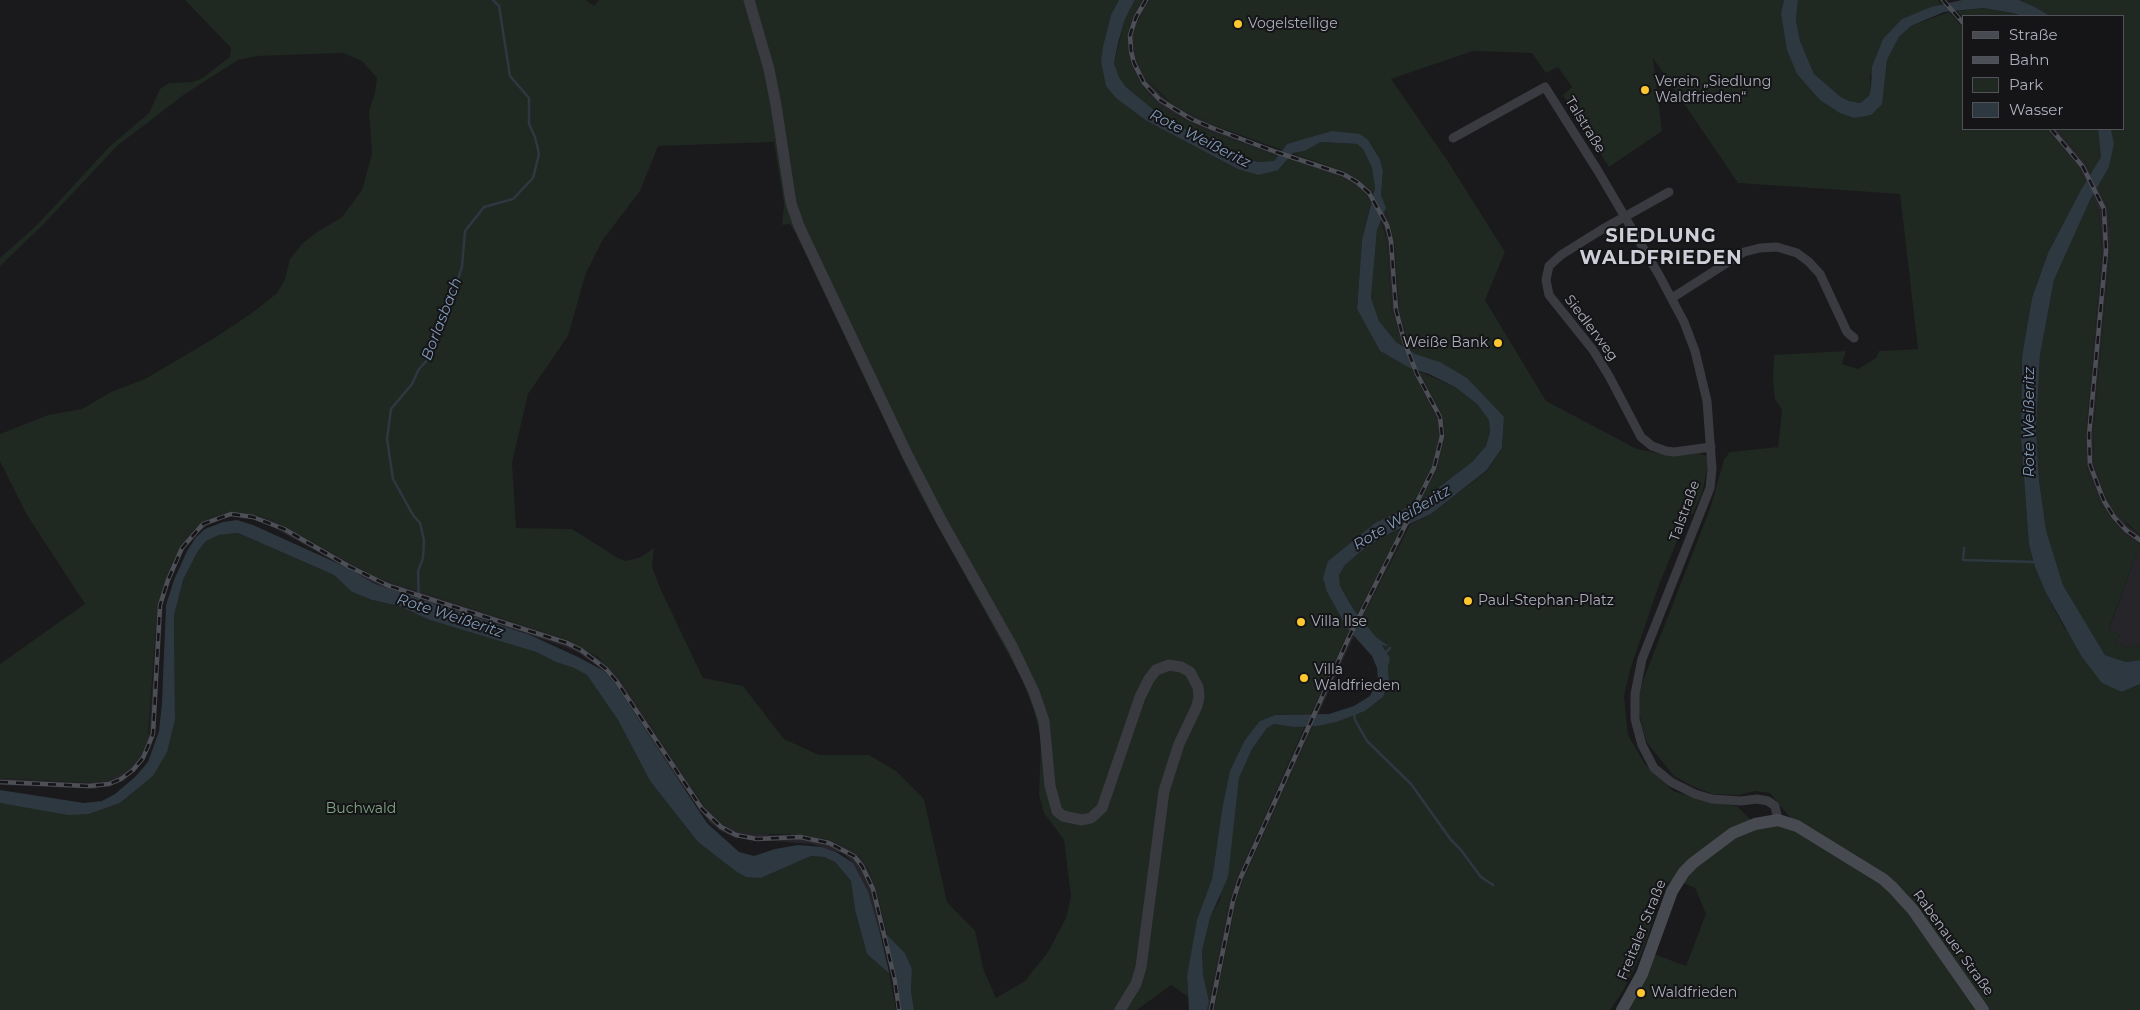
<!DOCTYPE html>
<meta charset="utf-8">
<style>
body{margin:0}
#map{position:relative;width:2140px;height:1010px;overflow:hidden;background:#1a191c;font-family:Montserrat,sans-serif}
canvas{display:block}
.legend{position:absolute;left:1962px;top:15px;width:162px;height:115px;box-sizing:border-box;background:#151417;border:1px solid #515259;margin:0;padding:6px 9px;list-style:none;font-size:15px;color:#abafbc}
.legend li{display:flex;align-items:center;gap:10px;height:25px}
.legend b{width:25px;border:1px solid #515259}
</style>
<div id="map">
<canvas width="2140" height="1010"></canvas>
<ul class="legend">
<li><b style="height:6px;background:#484a51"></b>Straße</li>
<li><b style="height:6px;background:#4d4f56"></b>Bahn</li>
<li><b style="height:14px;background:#1f2821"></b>Park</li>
<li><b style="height:14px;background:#2e3841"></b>Wasser</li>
</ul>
</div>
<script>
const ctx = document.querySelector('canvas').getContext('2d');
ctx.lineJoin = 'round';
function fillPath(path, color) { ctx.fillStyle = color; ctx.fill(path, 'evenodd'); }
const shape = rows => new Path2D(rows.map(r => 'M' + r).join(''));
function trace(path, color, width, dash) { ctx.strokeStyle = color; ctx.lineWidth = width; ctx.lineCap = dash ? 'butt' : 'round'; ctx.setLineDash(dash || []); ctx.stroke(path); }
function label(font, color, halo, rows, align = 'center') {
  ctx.font = font + ' Montserrat,sans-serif'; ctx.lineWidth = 4; ctx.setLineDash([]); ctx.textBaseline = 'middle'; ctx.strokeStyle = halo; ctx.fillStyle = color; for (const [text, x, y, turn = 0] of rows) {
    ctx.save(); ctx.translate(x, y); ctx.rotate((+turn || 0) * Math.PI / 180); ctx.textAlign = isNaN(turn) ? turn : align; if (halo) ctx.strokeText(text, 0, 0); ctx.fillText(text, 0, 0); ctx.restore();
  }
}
fillPath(shape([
 [1142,0,1150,0,1139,18,1134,33,1147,80,1162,96,1174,106,1216,126,1252,141,1343,171,1358,179,1372,190,1382,205,1390,223,1394,240,1396,294,1407,341,1419,371,1442,415,1445,436,1437,469,1363,616,1243,880,1236,900,1214,1010,1207,1010,1229,902,1237,878,1345,639,1432,468,1436,417,1414,374,1392,311,1387,241,1384,227,1367,195,1315,167,1277,156,1213,133,1171,113,1158,104,1141,84,1131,64,1128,47,1128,34,1133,16],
 [2047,129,2057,129,2084,160,2107,206,2110,227,2110,250,2093,434,2094,464,2106,497,2128,526,2140,535,2140,545,2123,533,2101,504,2086,466,2086,435,2102,250,2099,213,2077,164],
 [231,512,270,519,375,577,568,640,582,647,607,665,620,679,704,806,770,835,799,835,829,840,848,848,863,860,871,876,879,901,886,932,880,933,868,891,853,863,844,854,812,844,735,838,719,830,709,822,666,762,616,685,604,671,579,653,566,647,375,584,267,524,252,519,232,516,211,523,193,536,183,549,170,581,163,605,155,735,151,747,144,760,135,771,123,780,95,789,0,785,0,778,88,783,149,734,158,603,166,580,180,547,190,533,211,517],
 [2138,549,2140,550,2140,645,2127,647,2116,643,2120,635,2109,630]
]), '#262529');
fillPath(shape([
 [185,0,586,0,594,6,599,0,1119,0,1111,16,1101,61,1147,121,1278,170,1288,159,1315,167,1342,177,1356,185,1367,195,1371,202,1362,240,1357,309,1380,351,1412,368,1436,417,1439,435,1436,453,1432,468,1412,505,1375,523,1328,561,1327,592,1349,631,1311,714,1275,715,1260,721,1222,810,1212,879,1205,899,1187,976,1188,997,1171,985,1137,1010,914,1010,911,991,912,969,905,953,887,935,879,901,871,875,863,860,848,848,829,840,799,835,745,833,723,824,704,806,620,679,598,657,568,640,375,577,270,519,254,515,231,512,211,517,190,533,180,547,158,603,147,746,131,768,106,781,88,783,0,778,0,664,85,604,27,515,0,461,0,434,48,415,82,409,111,392,145,379,216,337,256,310,277,293,285,279,290,259,302,244,314,234,342,217,362,190,372,154,369,111,375,92,377,78,362,61,343,53,257,56,238,60,185,94,117,146,43,225,0,266,0,258,38,224,109,147,149,113,160,89,169,83,192,82,201,79,230,57,231,48],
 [774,142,784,204,782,225,790,224,795,232,916,487,1022,679,1034,711,1041,739,1039,795,1044,813,1064,840,1071,897,1066,918,1048,952,1025,981,996,998,984,971,975,931,947,902,924,799,896,771,869,755,819,755,784,739,743,686,703,678,660,588,652,567,654,548,641,557,626,561,618,558,572,529,516,528,512,463,528,394,568,336,586,273,602,241,640,191,658,146],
 [1135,0,1142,0,1133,16,1128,34,1128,47,1131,64,1141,84,1158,104,1171,113,1213,133,1277,156,1274,161,1258,162,1245,158,1183,128,1154,110,1126,87,1119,77,1114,63,1125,19],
 [1150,0,1784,0,1781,13,1797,74,1871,115,1886,71,1887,60,1899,37,1911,26,1949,12,1964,29,1964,129,2047,129,2077,164,2086,182,2048,253,2032,298,2022,356,2021,438,2029,545,2035,567,2046,593,2064,627,2122,692,2140,684,2140,1010,1987,1010,1920,914,1792,820,1770,793,1755,791,1739,795,1712,794,1692,786,1674,776,1647,743,1642,727,1639,711,1639,694,1644,678,1711,506,1724,459,1730,452,1778,447,1782,410,1775,399,1773,382,1774,355,1846,351,1842,364,1858,369,1876,358,1879,351,1918,349,1900,194,1738,183,1653,58,1662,131,1609,167,1563,95,1572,87,1558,67,1546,73,1532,53,1473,51,1391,79,1447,160,1505,252,1485,300,1546,401,1637,449,1673,456,1696,452,1706,456,1709,461,1702,493,1693,514,1688,514,1659,585,1630,670,1624,696,1628,735,1645,764,1673,791,1714,803,1737,806,1752,821,1665,885,1643,950,1623,991,1610,1010,1214,1010,1236,900,1243,880,1313,726,1337,722,1365,711,1383,697,1389,681,1388,668,1390,658,1382,645,1390,647,1376,637,1364,624,1361,620,1363,616,1410,525,1431,514,1488,470,1502,448,1504,417,1411,352,1399,310,1394,240,1381,195,1383,171,1380,159,1373,147,1360,134,1287,144,1282,150,1216,126,1174,106,1147,80,1137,60,1134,49,1134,33,1139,18],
 [1798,0,1938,0,1942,4,1902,19,1870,77,1871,88,1869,97,1860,103,1849,101,1841,97,1814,74,1800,41,1796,20],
 [2019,0,2140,0,2140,535,2117,514,2106,497,2094,464,2093,434,2110,250,2110,227,2107,206,2097,187,2109,167,2114,144,2111,129,2124,129,2124,16,2050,16,2035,7],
 [1983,8,2013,13,2022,16,1964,16,1964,19,1957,11],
 [2057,129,2098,129,2101,157,2091,175,2084,160],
 [1321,142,1357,144,1363,149,1372,168,1375,188,1374,192,1358,179,1343,171,1293,154],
 [2092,196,2099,213,2102,250,2086,435,2086,466,2101,504,2123,533,2140,545,2140,550,2138,549,2109,629,2120,635,2116,643,2127,647,2140,645,2140,660,2126,662,2105,655,2063,585,2046,530,2039,480,2036,430,2040,355,2054,280],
 [1381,221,1387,241,1392,311,1404,347,1396,342,1379,321,1371,299,1377,230],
 [1419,371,1455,387,1477,404,1489,419,1490,432,1486,446,1472,462,1420,501,1437,469,1445,436,1442,415],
 [1401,529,1379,572,1357,614,1340,586,1339,575,1345,565,1360,552,1382,537],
 [238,533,334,575,352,592,372,600,399,606,431,620,536,652,556,662,574,668,587,675,618,720,650,781,698,842,734,870,761,878,811,856,824,857,835,862,851,881,855,910,867,954,889,972,896,1010,0,1010,0,803,89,814,120,803,153,776,175,719,174,616,183,580,198,551,206,541,219,535],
 [1274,724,1305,726,1237,878,1229,902,1209,1001,1203,975,1202,951,1210,918,1220,899,1239,778,1252,749,1267,728],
 [1774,825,1802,833,1893,893,1978,1010,1627,1010,1654,954,1686,966,1706,914,1695,888,1681,882,1686,876,1744,831]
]), '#1f2821');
fillPath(shape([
 [1119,0,1135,0,1125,19,1118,43,1114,63,1119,77,1126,87,1154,110,1183,128,1245,158,1258,162,1274,161,1287,144,1332,131,1360,134,1368,140,1380,159,1383,171,1381,195,1386,208,1377,230,1371,298,1379,321,1396,342,1415,354,1440,362,1467,378,1504,417,1502,448,1487,470,1431,514,1382,537,1360,552,1345,565,1339,575,1340,586,1354,610,1376,637,1390,647,1382,645,1390,658,1388,668,1389,681,1383,697,1365,711,1337,722,1317,726,1295,727,1274,724,1267,728,1252,749,1239,778,1228,877,1210,918,1202,951,1203,975,1209,1001,1207,1010,1189,1010,1187,976,1197,920,1212,879,1222,810,1230,771,1245,740,1260,721,1275,715,1329,714,1354,706,1370,696,1378,681,1377,668,1372,656,1347,628,1327,592,1323,578,1328,561,1375,523,1422,500,1472,462,1486,446,1490,432,1489,420,1477,404,1455,387,1429,374,1410,368,1380,351,1357,309,1362,240,1375,188,1372,168,1363,149,1357,144,1321,142,1304,151,1293,153,1278,170,1258,175,1238,169,1147,121,1116,98,1106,86,1101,61,1103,47,1111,15],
 [1784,0,1798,0,1796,20,1800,41,1814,74,1841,97,1849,101,1860,103,1869,96,1871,88,1872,67,1883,39,1902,19,1931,7,1962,0,2019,0,2035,7,2050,16,2022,16,2013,13,1983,8,1944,12,1911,26,1899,37,1887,60,1882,104,1871,115,1854,118,1840,113,1820,100,1797,74,1787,50,1781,13],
 [2098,129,2111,129,2114,144,2109,167,2091,198,2054,280,2040,355,2036,430,2039,480,2046,530,2063,585,2105,655,2126,662,2140,660,2140,684,2122,692,2102,683,2082,657,2046,593,2035,567,2029,545,2021,438,2022,356,2032,298,2048,253,2081,190,2101,157],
 [237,520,253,525,348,568,375,584,530,635,578,657,604,671,616,685,707,823,739,852,754,856,775,849,798,845,822,847,836,852,853,863,868,891,880,933,887,935,905,953,912,969,911,991,914,1010,901,1010,897,980,867,954,855,910,851,881,835,862,824,857,811,856,761,878,746,877,734,870,698,842,650,781,618,720,587,675,574,668,556,662,536,652,430,620,399,606,372,600,352,592,334,575,238,533,219,535,206,541,198,551,183,580,174,616,175,719,167,752,153,776,120,803,89,814,68,815,0,803,0,790,84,803,102,801,115,794,135,777,148,762,159,731,162,703,166,605,174,580,187,551,196,537,205,529,223,522]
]), '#2e3841');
fillPath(shape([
 [884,932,897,980,894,981,890,976,880,933]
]), '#1a191c');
trace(shape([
 [1964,548,1963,560,2035,562],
 [419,602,418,571,423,558,424,540,420,523,413,515,393,479,387,439,391,409,412,384,419,369,430,357,435,328,455,288,462,267,465,231,484,207,513,199,533,178,539,154,535,137,529,124,529,98,510,76,499,6,493,0],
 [1385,653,1390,648],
 [1354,713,1355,720,1367,741,1411,784,1451,840,1461,850,1481,877,1493,885]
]), '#2e3841', 2.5);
trace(shape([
 [1453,138,1545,87,1598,171,1659,275,1684,322,1695,351,1707,401,1712,469,1710,488,1642,659,1635,694,1635,719,1642,745,1654,768,1671,782,1695,794,1712,799,1741,801,1757,799,1768,801,1775,806,1778,820],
 [1669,192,1601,230,1561,255,1549,266,1546,280,1549,295,1593,350,1609,376,1641,437,1652,446,1666,451,1674,452,1711,447],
 [1672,298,1744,252,1760,248,1777,247,1797,253,1809,262,1820,274,1847,332,1854,338]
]), '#3a3b41', 9);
trace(shape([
 [749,0,769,69,776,105,791,203,799,226,907,454,941,520,1013,648,1034,692,1044,721,1050,786,1057,811,1063,816,1082,820,1091,818,1102,808,1140,697,1149,679,1156,670,1169,665,1181,667,1190,672,1198,687,1199,697,1197,706,1179,744,1164,791,1141,967,1136,984,1120,1010]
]), '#3a3b41', 11);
trace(shape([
 [1622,1010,1642,974,1672,891,1684,872,1693,863,1733,833,1755,824,1778,820,1797,826,1883,879,1893,888,1913,910,1983,1010]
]), '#484a51', 12);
const rail = shape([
 [1146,0,1136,17,1130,35,1131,51,1134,63,1144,83,1160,100,1191,119,1215,129,1276,152,1343,174,1357,182,1369,193,1387,225,1391,241,1396,310,1404,341,1417,374,1440,417,1442,436,1434,468,1350,635,1240,879,1233,901,1211,1010],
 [1943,0,1964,24],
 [2051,129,2083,167,2104,209,2106,251,2089,435,2090,465,2104,501,2114,517,2126,530,2140,540],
 [0,782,89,786,109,784,121,779,133,770,143,758,153,734,160,605,168,580,182,548,203,524,231,514,253,517,284,529,350,567,389,586,567,643,581,650,606,669,617,682,702,809,721,827,736,835,757,839,800,837,829,843,854,856,862,866,873,889,895,981,899,1010]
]);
trace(rail, '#4d4f56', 4.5);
trace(rail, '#151417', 2.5, [8]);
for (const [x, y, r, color] of [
 [1238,24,5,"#fec62f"],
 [1645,90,5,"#fec62f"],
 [1498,343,5,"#fec62f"],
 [1468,601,5,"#fec62f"],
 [1301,622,5,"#fec62f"],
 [1304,678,5,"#fec62f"],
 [1641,993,5,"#fec62f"]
]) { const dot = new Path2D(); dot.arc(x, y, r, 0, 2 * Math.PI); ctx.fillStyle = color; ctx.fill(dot); trace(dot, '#151417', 2); }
label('14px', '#abafbc', '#151417', [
 ["Vogelstellige",1248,24],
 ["Verein „Siedlung",1655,82],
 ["Waldfrieden“",1655,98],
 ["Weiße Bank",1488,343,"right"],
 ["Paul-Stephan-Platz",1478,601],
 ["Villa Ilse",1311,622],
 ["Villa",1314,670],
 ["Waldfrieden",1314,686],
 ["Waldfrieden",1651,993]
], 'left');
label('14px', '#abafbc', '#151417', [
 ["Talstraße",1585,125,58],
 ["Siedlerweg",1591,328,53],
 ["Talstraße",1685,511,-70],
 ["Freitaler Straße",1642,930,-68],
 ["Rabenauer Straße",1953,943,54]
]);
label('14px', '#81a886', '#151417', [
 ["Buchwald",361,809]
]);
label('italic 15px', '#809bb9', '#151417', [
 ["Rote Weißeritz",1200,139,27],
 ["Borlasbach",442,319,-69],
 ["Rote Weißeritz",2030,422,-90],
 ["Rote Weißeritz",1402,518,-31],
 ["Rote Weißeritz",450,616,18]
]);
ctx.letterSpacing = '1px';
label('bold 19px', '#cccfd8', '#151417', [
 ["SIEDLUNG",1661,236],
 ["WALDFRIEDEN",1661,258]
]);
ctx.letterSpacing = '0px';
</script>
